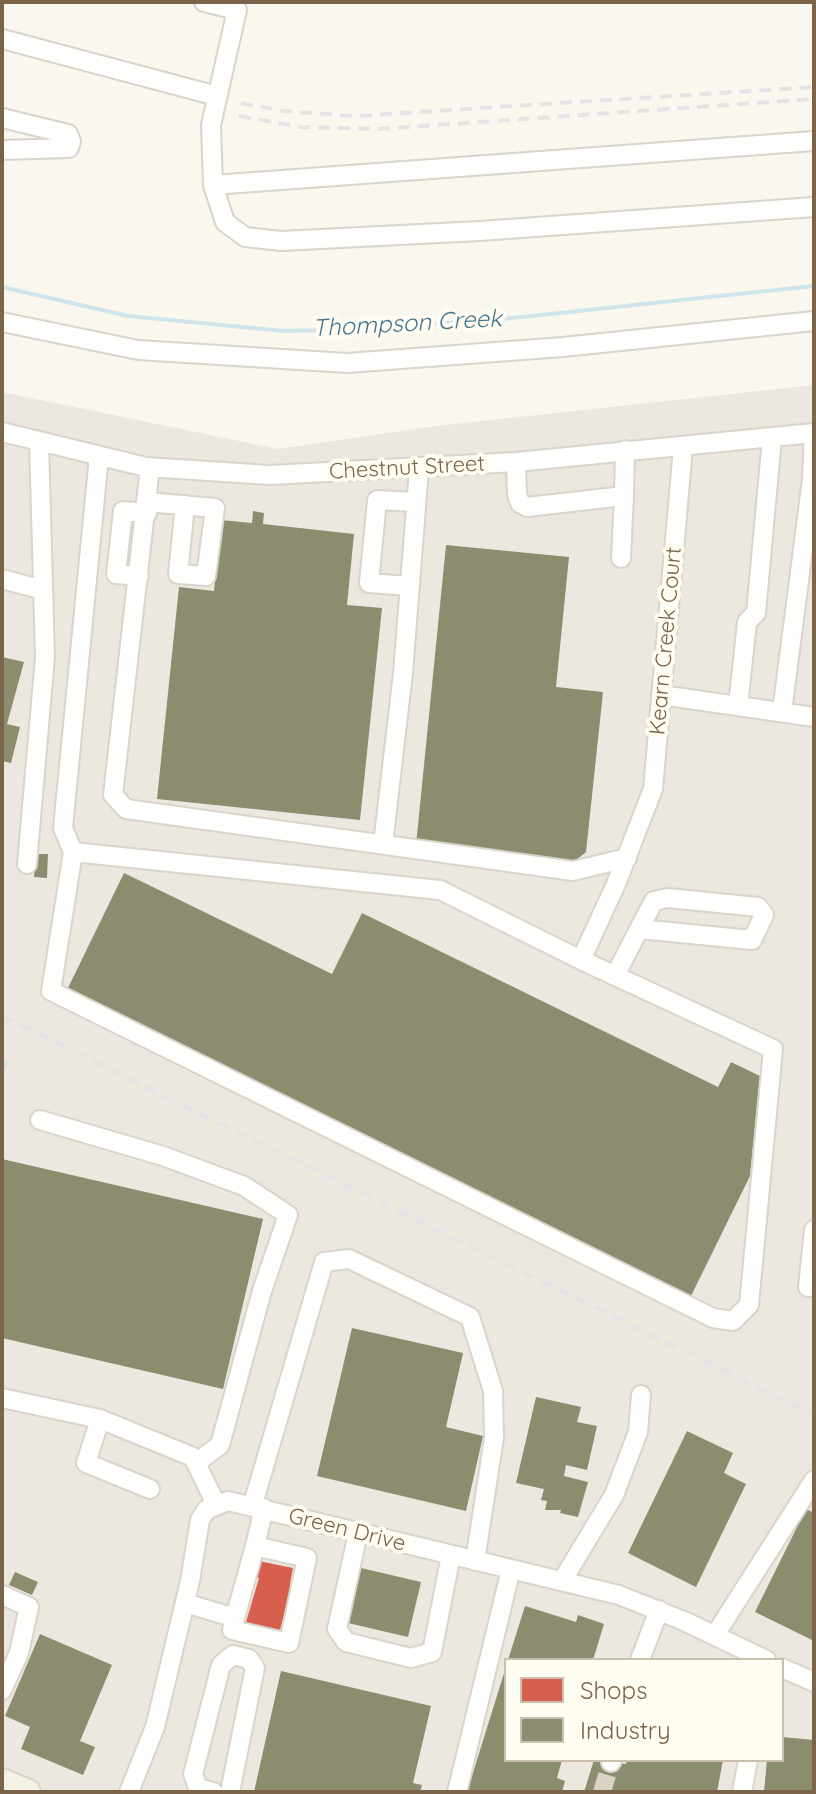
<!DOCTYPE html>
<style>
body{margin:0}
#map{position:relative;width:816px;height:1794px;overflow:hidden;background:#faf7ee;font-family:Quicksand,sans-serif}
canvas{display:block}
.frame{position:absolute;inset:0;border:4px solid #7c644a;pointer-events:none}
.legend{position:absolute;left:504px;top:1658px;width:280px;height:104px;box-sizing:border-box;background:#fffcf2;border:2px solid #cbbfaf;margin:0;padding:10px 14px;list-style:none;font-size:24px;color:#7c644a}
.legend li{display:flex;align-items:center;gap:16px;height:40px}
.legend b{width:40px;border:2px solid #cbbfaf}
</style>
<div id="map">
<canvas width="816" height="1794"></canvas>
<div class="frame"></div>
<ul class="legend">
<li><b style="height:22px;background:#d6604d"></b>Shops</li>
<li><b style="height:22px;background:#8c8c6e"></b>Industry</li>
</ul>
</div>
<script>
const ctx = document.querySelector('canvas').getContext('2d');
ctx.lineJoin = 'round';
function fillPath(path, color) { ctx.fillStyle = color; ctx.fill(path, 'evenodd'); }
const shape = rows => new Path2D(rows.map(r => 'M' + r).join(''));
function trace(path, color, width, dash) { ctx.strokeStyle = color; ctx.lineWidth = width; ctx.lineCap = dash ? 'butt' : 'round'; ctx.setLineDash(dash || []); ctx.stroke(path); }
function label(font, color, halo, rows, align = 'center') {
  ctx.font = font + ' Quicksand,sans-serif'; ctx.lineWidth = 8; ctx.setLineDash([]); ctx.textBaseline = 'middle'; ctx.strokeStyle = halo; ctx.fillStyle = color; for (const [text, x, y, turn = 0] of rows) {
    ctx.save(); ctx.translate(x, y); ctx.rotate((+turn || 0) * Math.PI / 180); ctx.textAlign = isNaN(turn) ? turn : align; if (halo) ctx.strokeText(text, 0, 0); ctx.fillText(text, 0, 0); ctx.restore();
  }
}
fillPath(shape([
 [814,385,814,1792,2,1792,2,392,278,449,436,426],
 [506,1660,782,1660,782,1760,506,1760]
]), '#ede8df');
fillPath(shape([
 [259,1561,293,1568,290,1583,293,1583,278,1637,244,1629,259,1578,255,1577]
]), '#d6604d');
fillPath(shape([
 [253,511,264,513,263,524,354,534,347,605,382,608,360,820,157,799,179,587,214,591,221,520,252,523],
 [446,545,569,557,556,687,603,692,586,852,575,861,416,845],
 [2,657,24,662,7,724,20,727,11,763,2,761],
 [36,854,48,854,47,878,34,877],
 [124,873,332,974,362,913,718,1087,731,1062,760,1076,750,1176,691,1296,67,990],
 [2,1159,263,1219,223,1389,2,1338],
 [352,1328,463,1353,446,1427,483,1436,466,1511,317,1476],
 [536,1397,581,1407,577,1422,597,1426,587,1470,566,1465,564,1476,588,1482,578,1517,560,1513,561,1510,545,1510,547,1501,541,1500,544,1489,516,1483],
 [687,1431,733,1453,724,1473,746,1484,696,1587,628,1553],
 [806,1509,814,1513,814,1641,755,1612],
 [361,1568,421,1582,408,1637,348,1623],
 [15,1572,38,1582,32,1595,9,1585],
 [525,1606,576,1622,578,1615,604,1624,593,1660,508,1660],
 [40,1634,112,1665,80,1741,95,1747,83,1775,21,1749,30,1727,5,1716],
 [505,1670,506,1760,562,1760,557,1778,565,1781,562,1792,467,1792],
 [281,1671,431,1706,413,1783,422,1785,420,1792,254,1792],
 [782,1737,814,1740,814,1792,764,1792,767,1760,782,1760],
 [594,1760,626,1764,627,1760,723,1760,717,1792,584,1792]
]), '#8c8c6e');
trace(shape([
 [2,287,128,316,284,331,366,329,512,318,814,286],
 [2,1071,6,1063]
]), '#cfe4eb', 4);
trace(shape([
 [602,1792,611,1762]
]), '#dad2c5', 18, [18, 9]);
const minor = shape([
 [204,2,237,10,211,125,213,185,814,141],
 [2,39,217,96],
 [2,118,68,134,71,141,69,148,2,150],
 [213,185,225,222,245,237,281,241,480,231,814,207],
 [2,322,138,350,347,363,563,347,814,321],
 [2,432,146,467,270,475,516,462,814,433],
 [99,456,63,828,73,852,440,890,581,960,616,884,653,789,683,448],
 [516,462,517,495,520,503,527,507,624,496,625,450],
 [150,467,113,795,126,809,573,871,627,858],
 [147,502,215,508,206,576,178,574,185,505],
 [621,558,624,496],
 [139,576,116,574,123,511,147,513],
 [2,579,43,590],
 [408,586,369,583,377,500,415,502],
 [661,695,814,717],
 [738,706,747,622,756,613,772,438],
 [782,712,812,479,814,433],
 [383,844,403,673,419,469],
 [73,852,51,991,713,1318,733,1321,749,1305,773,1049,581,960],
 [27,864,45,657,39,441],
 [615,976,639,929,654,901,668,898,758,907,764,915,752,940,639,929],
 [40,1120,163,1156,244,1186,288,1215,262,1291,220,1445,196,1463],
 [814,1230,808,1287,814,1287],
 [2,1398,100,1419,193,1457,216,1504],
 [100,1419,86,1463,150,1489],
 [253,1504,324,1262,349,1259,470,1317,493,1391,494,1438,475,1561],
 [358,1533,337,1629,346,1642,411,1658,432,1652,451,1555],
 [255,1546,264,1508],
 [562,1581,614,1495,638,1432,641,1395],
 [2,1595,29,1607,19,1653,2,1690],
 [185,1603,235,1618,255,1546,307,1558,289,1643,232,1630,235,1618],
 [715,1635,814,1480],
 [640,1660,659,1610],
 [782,1668,814,1682],
 [611,1762,612,1760],
 [129,1792,155,1727,190,1581,200,1520,206,1510,228,1501,619,1595,684,1621,766,1660],
 [213,1792,198,1788,193,1774,221,1665,233,1655,249,1659,255,1668,230,1792],
 [457,1792,511,1569],
 [742,1792,748,1760]
]);
const major = shape([
 [2,1781,28,1792]
]);
trace(minor, '#d9d4cc', 22);
trace(major, '#dbd4ca', 28);
trace(minor, '#fefefc', 18);
trace(major, '#f4f1e6', 24);
trace(shape([
 [241,103,284,111,355,116,814,87],
 [239,116,301,127,379,129,814,99],
 [2,1016,814,1415]
]), '#e6e3e6', 4, [12, 8]);
label('22px', '#7c644a', '#fffcf2', [
 ["Chestnut Street",407,468,-3],
 ["Kearn Creek Court",666,641,-85],
 ["Green Drive",347,1530,14]
]);
label('italic 24px', '#427690', '#fffcf2', [
 ["Thompson Creek",407,324,-3]
]);
</script>
